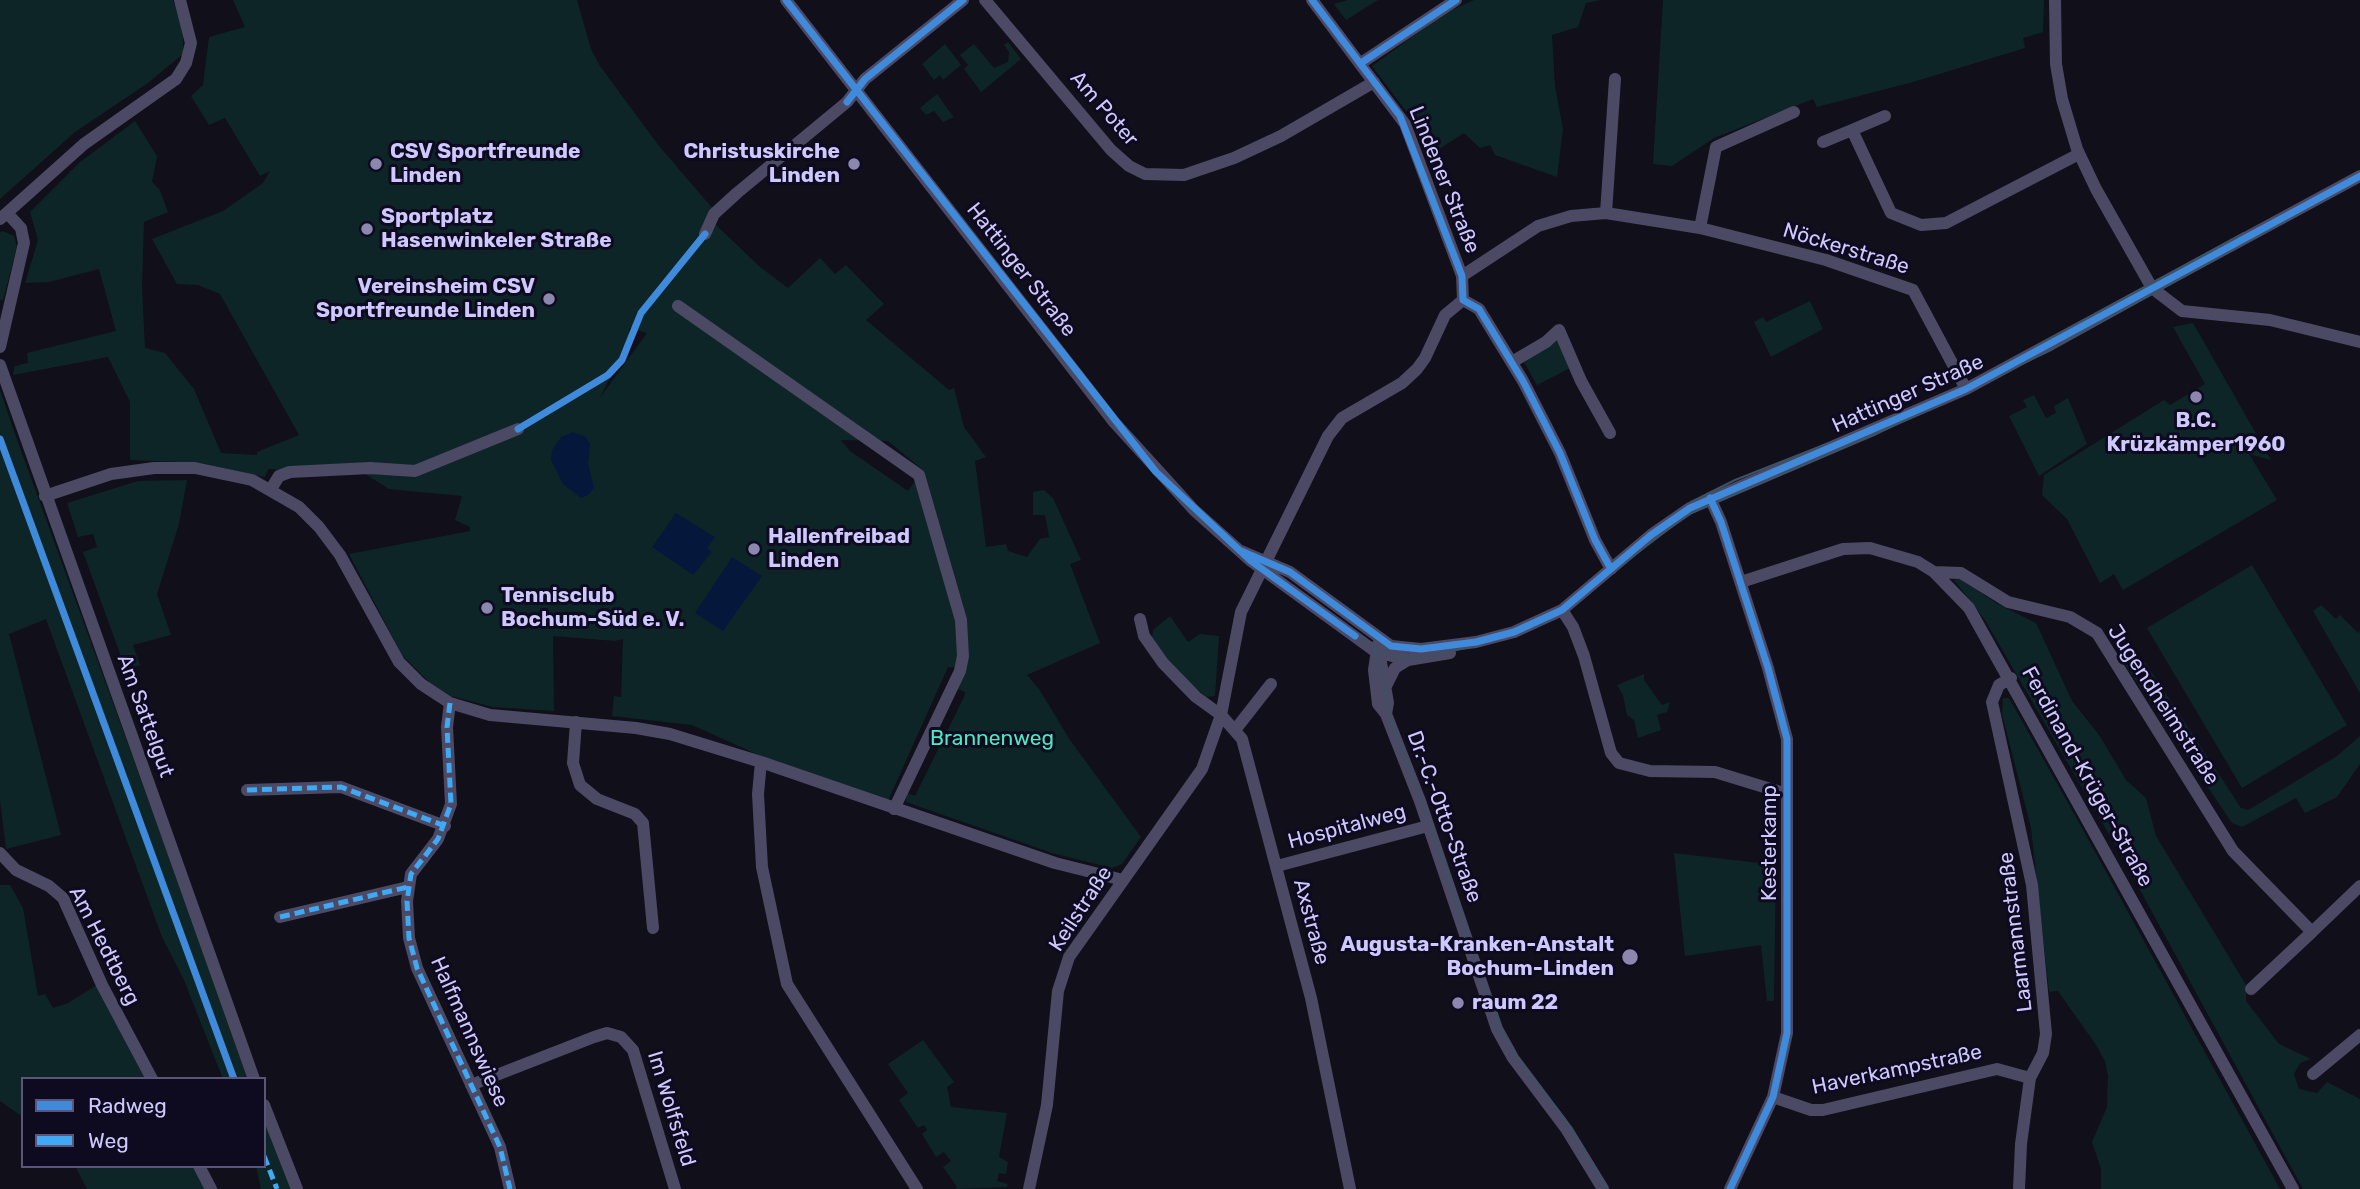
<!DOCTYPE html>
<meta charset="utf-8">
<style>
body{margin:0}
#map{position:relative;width:2360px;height:1189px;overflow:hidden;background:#110f1a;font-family:Rubik,sans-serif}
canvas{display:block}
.legend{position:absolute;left:21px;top:1077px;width:245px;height:91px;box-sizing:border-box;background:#0e0a1f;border:2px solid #5b5679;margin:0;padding:9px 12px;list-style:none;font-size:21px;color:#cfc8ff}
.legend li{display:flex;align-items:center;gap:14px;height:35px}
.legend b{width:35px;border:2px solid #5b5679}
</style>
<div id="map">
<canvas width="2360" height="1189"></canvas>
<ul class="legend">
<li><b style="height:9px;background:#408adc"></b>Radweg</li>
<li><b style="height:9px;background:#3fa9f5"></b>Weg</li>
</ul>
</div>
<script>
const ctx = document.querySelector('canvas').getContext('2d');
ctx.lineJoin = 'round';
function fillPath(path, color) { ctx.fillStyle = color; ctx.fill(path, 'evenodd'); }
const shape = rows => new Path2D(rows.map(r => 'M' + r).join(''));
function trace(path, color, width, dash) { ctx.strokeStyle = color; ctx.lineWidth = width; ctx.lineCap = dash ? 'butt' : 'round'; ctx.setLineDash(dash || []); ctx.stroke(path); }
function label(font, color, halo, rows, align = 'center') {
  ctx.font = font + ' Rubik,sans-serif'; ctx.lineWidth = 6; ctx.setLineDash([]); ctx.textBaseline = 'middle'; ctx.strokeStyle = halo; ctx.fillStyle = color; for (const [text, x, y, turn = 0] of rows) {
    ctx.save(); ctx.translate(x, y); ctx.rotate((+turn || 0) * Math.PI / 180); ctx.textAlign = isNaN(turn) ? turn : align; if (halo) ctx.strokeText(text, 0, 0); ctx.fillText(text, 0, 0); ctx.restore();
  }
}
fillPath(shape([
 [0,0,173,0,183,32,183,54,148,83,75,132,0,199],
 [233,0,577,0,591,49,600,66,659,146,714,210,715,224,760,267,788,288,820,258,835,274,846,265,884,304,866,320,949,390,954,388,964,427,986,457,975,461,986,547,1006,544,1008,551,1027,557,1040,539,1049,537,1045,515,1033,515,1033,492,1044,490,1053,498,1081,560,1070,564,1100,643,1027,675,1039,689,1070,740,1141,837,1122,864,1112,868,1052,853,906,802,907,793,915,796,964,697,965,692,958,689,964,668,948,667,887,803,763,757,692,725,612,716,614,696,621,697,623,639,615,641,553,636,554,711,493,707,451,696,430,683,402,655,349,554,470,531,470,527,455,520,462,496,389,489,365,474,268,469,265,477,200,463,130,460,130,402,108,357,13,375,15,366,28,363,27,353,116,331,99,269,49,282,25,283,38,240,30,212,80,162,135,121,157,156,152,182,160,190,168,212,144,222,142,288,145,348,165,353,194,389,221,453,257,455,257,452,299,435,220,294,198,285,177,284,152,239,223,211,263,183,270,171,260,176,225,118,209,125,191,96,203,85,209,37,245,27],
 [629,328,647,333,600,398,629,338],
 [841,440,888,441,923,470,908,491,850,451],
 [1348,0,1378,0,1346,20,1334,4],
 [1474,0,1601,0,1586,3,1578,27,1552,35,1555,86,1563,129,1557,177,1495,155,1490,145,1480,148,1464,133,1436,151,1372,66,1445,13],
 [1663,0,2044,0,2043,32,2023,38,2025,48,1913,82,1817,107,1813,99,1714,138,1672,166,1653,164],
 [1008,42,1021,59,981,92,964,69,968,65,960,55,974,44,994,68,1008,62,1009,52,1004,45],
 [945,44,961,65,943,80,940,75,934,80,922,64],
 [937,94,952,115,954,117,943,122,934,111,926,115,920,108],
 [3,231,14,236,17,247,3,300,0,300,0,232],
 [1810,301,1823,329,1771,357,1754,322,1763,317,1766,322],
 [2193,323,2271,460,2249,454,2277,500,2123,590,2114,574,2100,583,2067,519,2042,495,2044,475,2164,400,2170,405,2205,384,2173,327],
 [1554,339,1562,341,1572,367,1537,385,1524,362],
 [0,390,15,434,250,1079,223,1079,184,980,162,937,46,619,9,634,61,835,6,849,0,800],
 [2034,395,2046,418,2056,413,2054,406,2068,398,2087,444,2039,476,2009,416,2027,407,2023,400],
 [187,480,179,524,157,594,171,635,133,645,140,665,126,670,83,552,97,547,93,534,78,537,67,503,138,481],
 [2252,565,2347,725,2242,788,2147,628],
 [1959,578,1996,603,2036,623,2072,701,2099,735,2126,780,2146,798,2156,836,2246,985,2246,1001,2279,1044,2311,1059,2300,1063,2294,1074,2299,1089,2317,1093,2327,1082,2360,1099,2360,1189,2303,1189,2121,855,1985,620,1954,580],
 [2321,605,2336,619,2340,615,2358,633,2360,631,2360,693,2313,611],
 [1170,616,1188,642,1200,634,1219,636,1215,696,1206,697,1173,669,1152,638,1153,630],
 [2132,655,2140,666,2145,662,2241,808,2248,810,2265,800,2337,756,2360,736,2360,764,2337,797,2305,813,2296,798,2242,827,2232,823,2122,660],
 [1644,674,1644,680,1662,705,1670,702,1667,712,1657,715,1661,730,1638,738,1634,720,1627,715,1623,695,1617,685],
 [2003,698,2009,698,2077,819,2280,1189,2101,1189,2101,1169,2092,1142,2107,1107,2108,1076,2105,1061,2096,1045,2058,991,2049,992,2031,828,2002,714],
 [1674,853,1776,865,1774,1001,1767,1001,1761,945,1685,956],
 [0,885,10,885,23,908,38,996,45,994,53,1008,68,1003,97,985,148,1079,23,1079,23,1117,0,1101],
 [923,1040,954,1082,947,1087,951,1107,1007,1113,999,1157,1008,1162,1006,1174,999,1173,997,1181,1008,1184,1007,1187,955,1189,957,1187,943,1167,951,1161,944,1152,936,1157,922,1134,927,1130,924,1125,918,1128,899,1100,908,1093,888,1064],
 [264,1116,292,1189,261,1189,256,1166,264,1166],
 [75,1166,194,1166,206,1189,87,1189]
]), '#0e2527');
fillPath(shape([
 [573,432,586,437,590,444,588,463,594,488,588,495,581,498,563,484,551,460,552,450,561,437],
 [676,513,715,537,707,548,712,552,693,575,652,547],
 [732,557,762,576,723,631,695,613]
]), '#05173b');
trace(shape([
 [786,0,1114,422,1194,510,1251,561,1376,652,1408,660,1450,653],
 [985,0,1111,150,1129,166,1145,174,1184,175,1234,158,1281,136,1374,82],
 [1312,0,1405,124,1462,276,1463,300],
 [2055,0,2056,64,2062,99,2077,149,2096,189,2152,288,2182,311,2270,320,2360,342],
 [1361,63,1456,0],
 [1852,130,1885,116],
 [1823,142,1852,130,1891,213,1921,225,1946,223,2079,154],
 [1606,213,1615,79],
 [0,219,84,144,176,79,186,63,191,43,180,0],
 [1700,228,1716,147,1794,112],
 [705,234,714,214,737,193,847,102,865,79,963,0],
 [1462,276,1538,226,1571,216,1606,213,1700,228,1826,260,1913,290,1966,389],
 [1463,300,1479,309,1523,381,1560,453,1595,540,1611,569],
 [678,306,919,475,961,620,963,656,960,671,894,809],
 [0,347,24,243,21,228,7,213],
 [1512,362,1546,342,1559,330,1581,381,1610,433],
 [0,365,254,1079],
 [271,489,279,476,290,472,370,468,415,471,518,429],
 [45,496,111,474,154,468,195,468,252,480,299,507,319,527,340,555,399,662,421,684,450,703,490,715,636,728,670,734,761,762,1055,863,1123,880],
 [1710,498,1721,522,1768,668,1787,739,1787,1033,1773,1097,1730,1189],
 [1241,551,1290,572,1391,646,1421,649,1476,642,1514,632,1562,610,1651,535,1690,508,1966,389,2360,176],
 [1934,572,1961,573,2008,602,2070,617,2097,633,2233,851,2312,932,2360,886],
 [1741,582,1843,549,1870,548,1918,562,1934,572,1969,608,2293,1189],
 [1562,610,1573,627,1584,656,1611,753,1619,763,1650,771,1715,772,1787,794],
 [1140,619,1144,636,1163,663,1196,697,1221,715,1242,739,1311,998,1350,1189],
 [1378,644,1374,670,1378,704,1386,714,1420,801,1497,1029,1513,1058,1567,1130,1603,1189],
 [1381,662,1388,703,1386,714],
 [2011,678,1999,685,1992,702,2032,885,2046,1034,2043,1053,2030,1078,2021,1144,2019,1189],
 [1385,688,1395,668,1408,660],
 [450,703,447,727,451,804,438,839,411,874,407,901,409,938,417,968,500,1147,510,1189],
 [576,722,573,763,580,785,597,799,635,814,643,823,653,928],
 [1235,730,1271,684],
 [761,762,758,794,762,867,787,984,917,1189],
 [247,790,341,787,445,826],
 [0,853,16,870,49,886,63,898,102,985,152,1079],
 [1277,866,1428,826],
 [280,917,408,887],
 [2251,989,2312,932],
 [2313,1074,2360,1035],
 [471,1085,594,1037,607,1033,621,1037,633,1050,675,1189],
 [1773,1097,1811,1110,1823,1110,1997,1069,2030,1078],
 [264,1105,297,1189],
 [199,1166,211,1189],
 [1029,1189,1047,1105,1058,991,1069,957,1202,769,1221,715,1241,612,1328,436,1342,418,1402,383,1417,369,1425,358,1445,315,1463,300]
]), '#4b4964', 12);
trace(shape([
 [784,0,1128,442,1178,498,1232,547,1334,620,1380,652,1401,658,1425,657,1483,644,1547,622,1687,515,1874,435,2053,349,2360,179],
 [2035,347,2244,233],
 [1691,502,1735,480,1829,443],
 [1372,646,1379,662,1389,716,1428,817,1500,1029,1515,1056,1565,1119,1606,1189]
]), '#3e5265', 2);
trace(shape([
 [450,703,447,727,451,804,438,839,411,874,407,901,409,938,417,968,500,1147,510,1189],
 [247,790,341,787,445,826],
 [280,917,408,887],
 [264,1156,277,1189]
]), '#3fa9f5', 5, [10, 5]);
trace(shape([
 [786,0,1156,472,1251,561,1355,636],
 [1312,0,1400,116,1462,276,1463,300,1479,309,1523,381,1560,453,1595,540,1611,569],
 [1361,63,1456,0],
 [847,102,865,79,963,0],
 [518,429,608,375,622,360,641,313,705,234],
 [0,439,234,1079],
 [1710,498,1721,522,1768,668,1787,739,1787,1033,1773,1097,1730,1189],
 [1241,551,1290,572,1391,646,1421,649,1476,642,1514,632,1562,610,1651,535,1690,508,1966,389,2360,176]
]), '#408adc', 7);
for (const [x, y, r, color] of [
 [376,164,7,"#8c87af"],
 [854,164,7,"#8c87af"],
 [367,229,7,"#8c87af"],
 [549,299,7,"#8c87af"],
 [2196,397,7,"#8c87af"],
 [754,549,7,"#8c87af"],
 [487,608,7,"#8c87af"],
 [1630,957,9,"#8c87af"],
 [1458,1003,7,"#8c87af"]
]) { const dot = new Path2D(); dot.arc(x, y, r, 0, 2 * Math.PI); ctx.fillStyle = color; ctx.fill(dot); trace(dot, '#0e0a1f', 2.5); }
label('21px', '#cfc8ff', '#0e0a1f', [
 ["Am Poter",1104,109,49],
 ["Lindener Straße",1444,180,68],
 ["Nöckerstraße",1846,249,17],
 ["Hattinger Straße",1021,270,52],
 ["Hattinger Straße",1908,394,-24],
 ["Jugendheimstraße",2163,705,57],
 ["Am Sattelgut",145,716,70],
 ["Ferdinand-Krüger-Straße",2087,777,61],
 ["Dr.-C.-Otto-Straße",1444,817,70],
 ["Hospitalweg",1347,827,-15],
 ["Kesterkamp",1770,843,-90],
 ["Keilstraße",1081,909,-57],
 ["Axstraße",1311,922,75],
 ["Laarmannstraße",2016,932,-97],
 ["Am Hedtberg",104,946,63],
 ["Halfmannswiese",469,1032,66],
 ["Haverkampstraße",1897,1070,-12],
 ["Im Wolfsfeld",671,1109,73]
]);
label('bold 21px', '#cfc8ff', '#0e0a1f', [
 ["CSV Sportfreunde",390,152],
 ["Linden",390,176],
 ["Christuskirche",840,152,"right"],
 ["Linden",840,176,"right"],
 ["Sportplatz",381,217],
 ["Hasenwinkeler Straße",381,241],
 ["Vereinsheim CSV",535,287,"right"],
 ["Sportfreunde Linden",535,311,"right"],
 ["B.C.",2196,421,"center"],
 ["Krüzkämper1960",2196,445,"center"],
 ["Hallenfreibad",768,537],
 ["Linden",768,561],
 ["Tennisclub",501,596],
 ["Bochum-Süd e. V.",501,620],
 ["Augusta-Kranken-Anstalt",1614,945,"right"],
 ["Bochum-Linden",1614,969,"right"],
 ["raum 22",1472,1003]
], 'left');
label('21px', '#49eac5', '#0e0a1f', [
 ["Brannenweg",992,739]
]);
</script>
